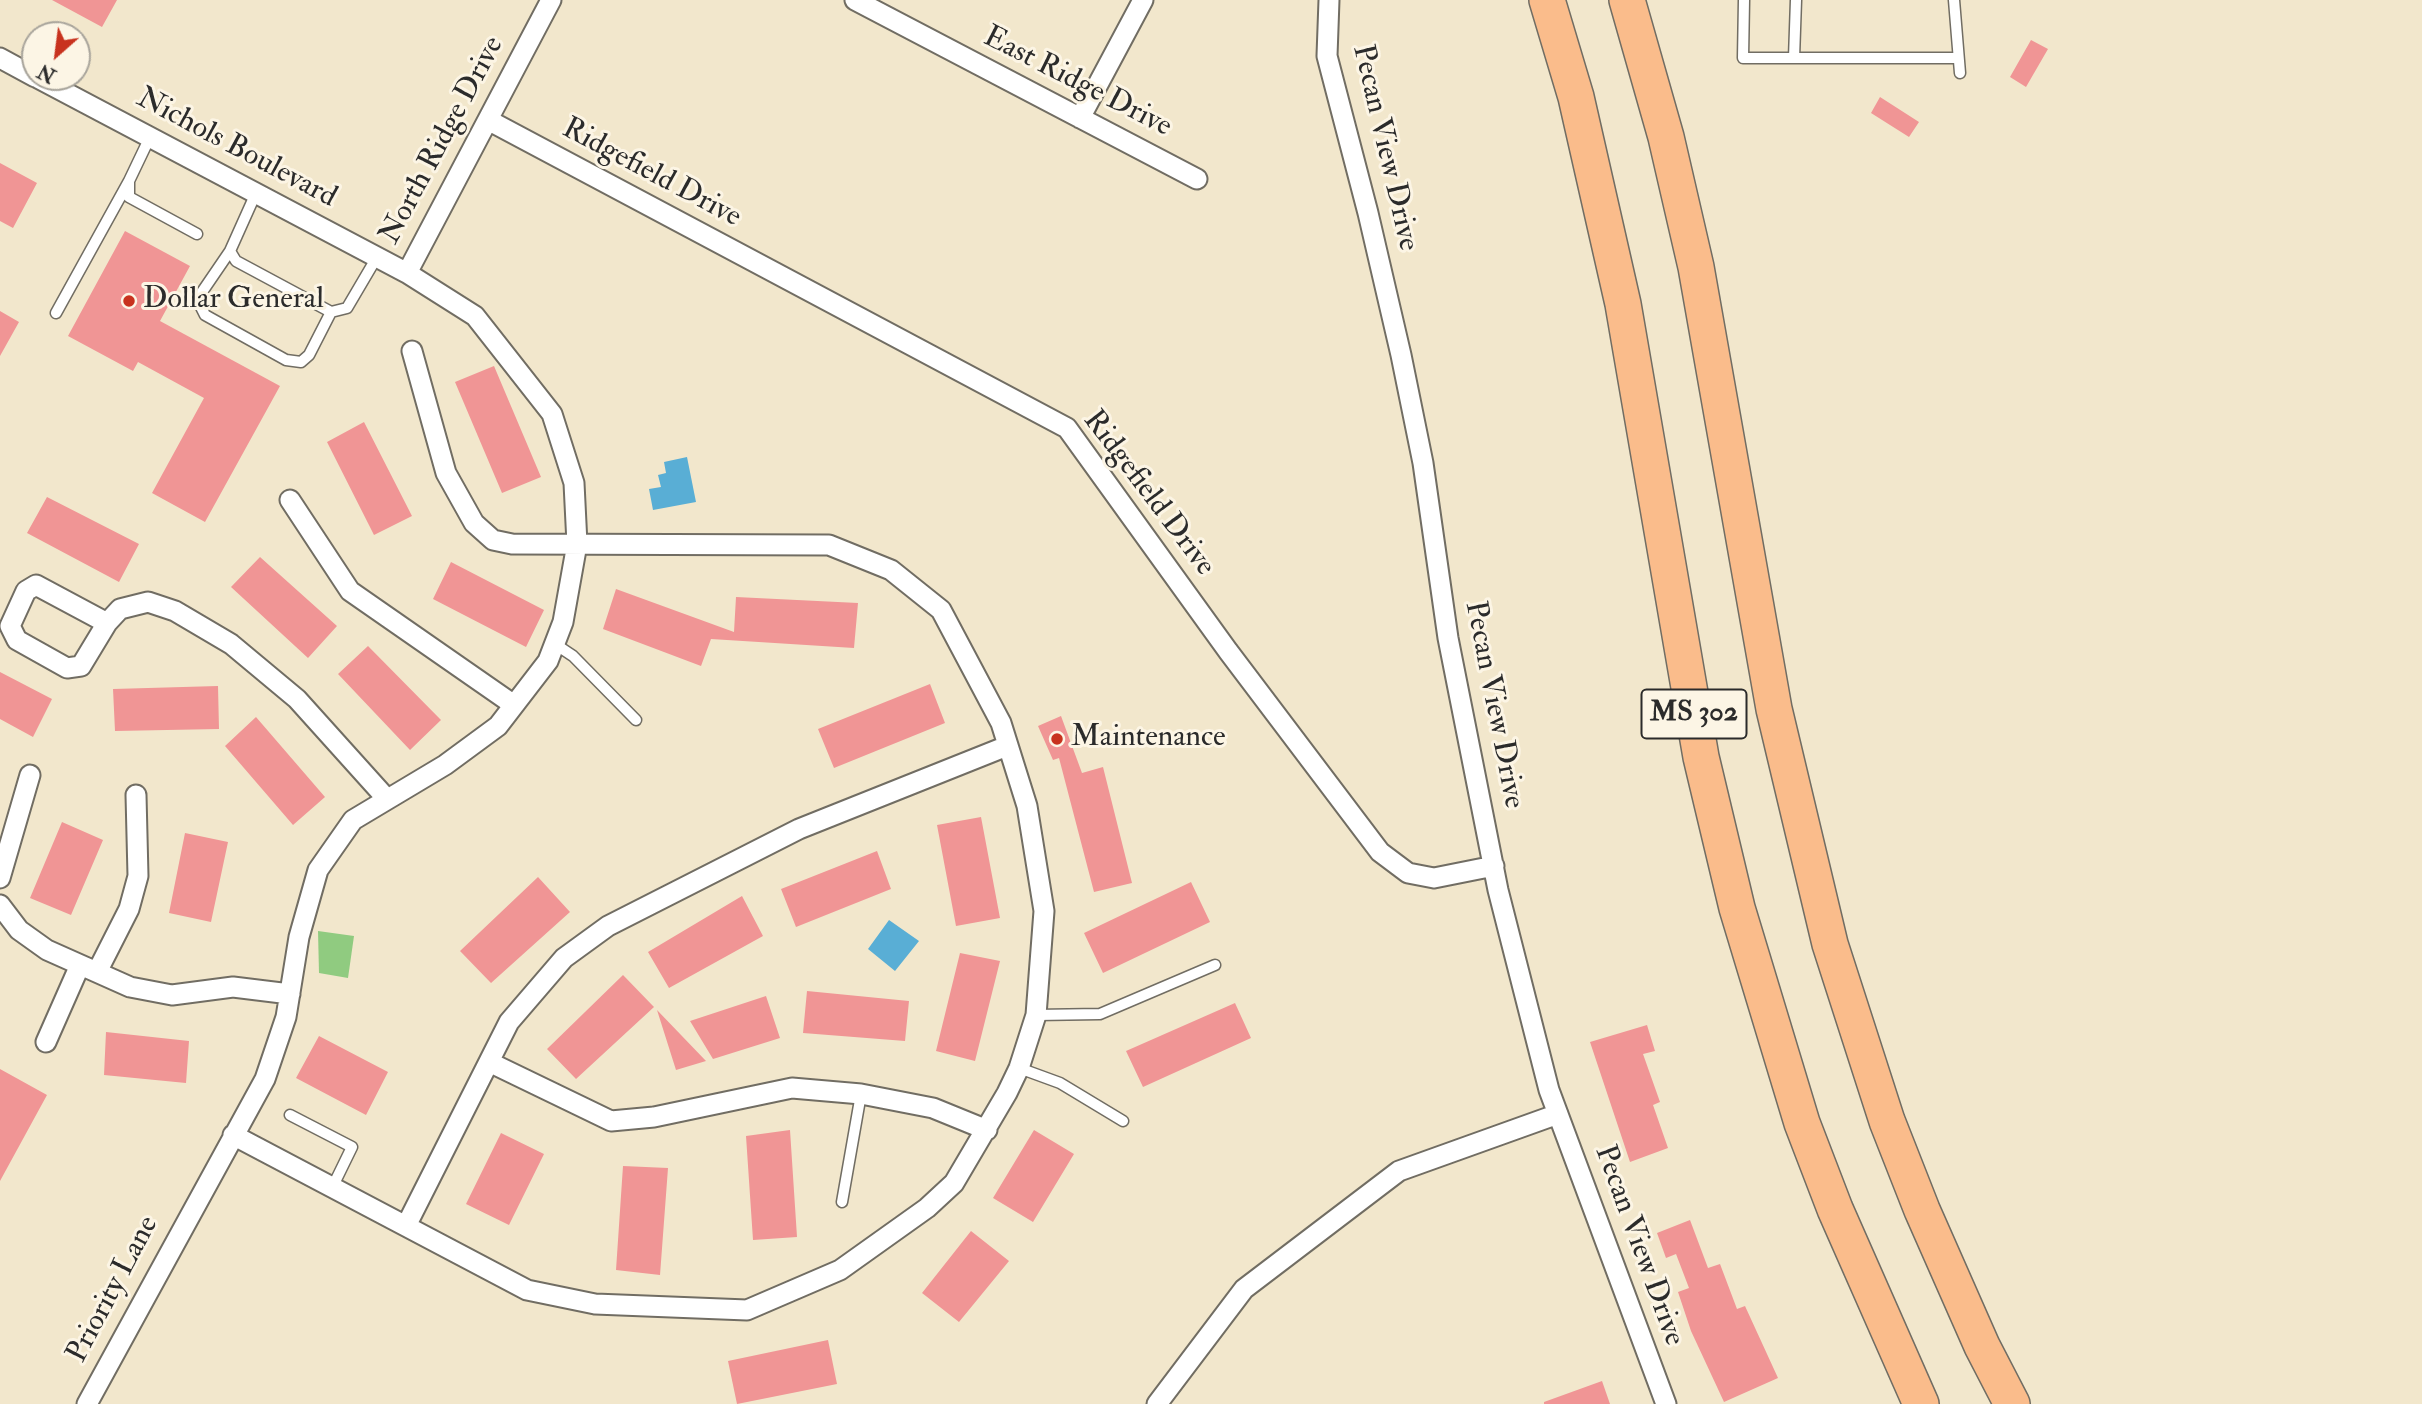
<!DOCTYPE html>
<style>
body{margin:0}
#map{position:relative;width:2422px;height:1404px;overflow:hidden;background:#f2e7cc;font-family:"IM FELL Double Pica",serif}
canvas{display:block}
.north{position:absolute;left:21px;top:21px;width:70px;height:70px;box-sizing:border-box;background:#fcf5e5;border:2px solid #a8a49b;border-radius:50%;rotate:208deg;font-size:19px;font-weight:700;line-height:28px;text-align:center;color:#2b2b2b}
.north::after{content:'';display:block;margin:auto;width:24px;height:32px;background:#c8321e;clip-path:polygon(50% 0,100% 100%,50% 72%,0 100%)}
</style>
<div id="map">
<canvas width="2422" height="1404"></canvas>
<div class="north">N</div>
</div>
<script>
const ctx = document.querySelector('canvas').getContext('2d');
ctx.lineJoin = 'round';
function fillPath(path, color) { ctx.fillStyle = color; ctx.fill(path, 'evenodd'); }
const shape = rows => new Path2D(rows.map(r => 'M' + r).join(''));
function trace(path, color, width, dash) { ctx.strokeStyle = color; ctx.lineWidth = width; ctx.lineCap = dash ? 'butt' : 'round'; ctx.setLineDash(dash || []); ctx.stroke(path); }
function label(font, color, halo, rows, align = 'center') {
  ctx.font = font + ' "IM FELL Double Pica",serif'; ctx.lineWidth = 6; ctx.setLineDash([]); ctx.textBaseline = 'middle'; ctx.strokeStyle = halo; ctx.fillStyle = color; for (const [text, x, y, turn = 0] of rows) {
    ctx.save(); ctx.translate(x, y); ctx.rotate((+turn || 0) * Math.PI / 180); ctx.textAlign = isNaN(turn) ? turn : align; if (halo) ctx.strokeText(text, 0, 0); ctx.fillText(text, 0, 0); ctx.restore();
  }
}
fillPath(shape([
 [318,931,354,936,348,978,319,973]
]), '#90cb80');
fillPath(shape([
 [687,457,696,502,653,510,649,489,661,487,658,475,666,473,664,462],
 [889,920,919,941,895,971,868,949]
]), '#59aed5');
fillPath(shape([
 [52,0,117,0,102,27],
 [2031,40,2048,49,2026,87,2010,77],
 [1880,97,1919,122,1909,137,1871,113],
 [0,163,37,183,13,228,0,221],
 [125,231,190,266,160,321,280,386,205,522,152,493,204,398,138,362,133,371,68,336],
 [0,311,19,322,0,356],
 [494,366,541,477,502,493,455,382],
 [364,422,412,516,374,535,327,442],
 [47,497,139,544,119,582,27,533],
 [260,557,337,626,308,658,231,587],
 [451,562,544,610,526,647,433,599],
 [616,589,734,632,736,597,858,603,854,648,711,639,701,666,603,629],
 [368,646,441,720,410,750,338,674],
 [0,672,52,699,33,737,0,719],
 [930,684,945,723,834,768,818,729],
 [218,686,219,729,115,731,113,689],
 [1061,716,1082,773,1103,767,1132,883,1094,892,1059,758,1053,760,1038,726],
 [256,717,325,797,293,825,225,746],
 [981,817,1000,918,956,926,937,825],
 [62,822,103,840,71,915,30,898],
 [185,833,228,842,211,922,169,913],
 [877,851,891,889,796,927,781,889],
 [538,877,570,912,491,983,460,951],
 [1191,882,1210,922,1103,973,1084,933],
 [742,896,763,936,669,988,648,952],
 [960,953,1000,961,975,1061,936,1051],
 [623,975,654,1007,576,1079,547,1049],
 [807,991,909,1001,905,1041,803,1033],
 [766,996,780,1038,713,1059,690,1021],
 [1235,1003,1251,1038,1143,1087,1126,1051],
 [657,1010,706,1061,676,1070],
 [1647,1025,1655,1051,1643,1054,1660,1102,1653,1105,1668,1148,1630,1162,1590,1042],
 [106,1032,189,1041,186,1083,104,1075],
 [319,1036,388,1072,366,1115,296,1078],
 [0,1069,47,1095,0,1181],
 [790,1130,797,1237,753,1240,746,1136],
 [1034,1130,1074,1154,1033,1222,993,1198],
 [501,1133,544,1154,509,1225,466,1204],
 [623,1166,668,1168,660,1275,616,1270],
 [1690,1220,1708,1268,1720,1264,1737,1309,1745,1306,1778,1378,1724,1402,1691,1331,1678,1292,1689,1288,1676,1254,1666,1258,1657,1233],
 [971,1231,1009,1261,959,1322,922,1293],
 [828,1340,837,1384,737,1404,728,1361],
 [1602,1381,1610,1404,1544,1404,1544,1402]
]), '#f09595');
const lane = shape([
 [1744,0,1743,58,1958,58],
 [1954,0,1960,73],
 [1794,58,1796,0],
 [150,137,129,181,129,197,197,234],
 [256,193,230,251,236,261,331,312,347,308,377,257],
 [230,251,202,292,200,305,205,315,286,360,301,362,309,355,331,312],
 [56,313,129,181],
 [555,644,573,656,636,720],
 [1036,1015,1100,1014,1215,965],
 [1019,1068,1060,1083,1123,1121],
 [290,1115,352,1147,332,1188],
 [842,1202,861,1094]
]);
const street = shape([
 [855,0,1197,179],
 [1329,0,1327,56,1368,213,1401,355,1423,463,1448,638,1498,890,1549,1090,1666,1404],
 [0,58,35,77],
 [36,77,407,273,475,316,552,414,574,483,577,544,563,622,548,661,498,726,445,765,353,820,318,870,299,937,286,1017,265,1079,87,1404],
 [1080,118,1143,0],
 [488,120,1067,428,1228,651,1380,852,1408,873,1434,878,1494,866],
 [407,273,551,0],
 [290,500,350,591,514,705],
 [107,623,36,585,26,591,10,626,17,640,67,668,81,666,107,623,120,609,148,602,175,611,231,644,297,699,387,799],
 [0,878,30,775],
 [0,905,19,930,47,950,130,987,172,995,233,987,290,994],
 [97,972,129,909,138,876,136,795],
 [46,1042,80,965],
 [489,1062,611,1121,654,1117,792,1088,861,1094,933,1108,987,1130],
 [233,1135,527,1290,595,1304,747,1310,840,1270,927,1208,954,1183,1007,1093,1019,1068,1036,1015,1044,911,1027,806,1001,723,941,610,891,570,829,545,512,544,493,540,474,523,446,473,412,351],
 [406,1226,509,1022,564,958,608,926,799,829,1007,746],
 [1157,1404,1244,1289,1399,1171,1558,1114]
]);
const highway = shape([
 [1547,0,1576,97,1623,304,1701,757,1737,908,1802,1123,1835,1209,1921,1404],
 [1627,0,1666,137,1696,267,1774,709,1830,944,1887,1121,1922,1210,1982,1346,2012,1404]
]);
trace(lane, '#716d63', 13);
trace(street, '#716d63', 23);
trace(highway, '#716d63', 38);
trace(lane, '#fff', 10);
trace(street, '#fff', 19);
trace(highway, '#fabc8b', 35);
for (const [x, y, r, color] of [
 [129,301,7,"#c8321e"],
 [1057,739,7,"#c8321e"]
]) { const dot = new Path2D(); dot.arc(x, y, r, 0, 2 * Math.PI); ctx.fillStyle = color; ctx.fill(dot); trace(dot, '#fcf5e5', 2.5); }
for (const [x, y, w] of [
 [1694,714,105]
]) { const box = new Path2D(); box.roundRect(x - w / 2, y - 24.5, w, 49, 5); ctx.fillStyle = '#fcf5e5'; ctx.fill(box); trace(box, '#2b2b2b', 2); }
label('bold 28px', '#2b2b2b', null, [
 ["MS 302",1694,714]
]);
label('30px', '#2b2b2b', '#fcf5e5', [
 ["East Ridge Drive",1077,83,27],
 ["North Ridge Drive",443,141,-62],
 ["Pecan View Drive",1384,148,77],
 ["Nichols Boulevard",236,149,28],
 ["Ridgefield Drive",651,174,28],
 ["Ridgefield Drive",1148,494,53],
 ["Pecan View Drive",1493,705,79],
 ["Pecan View Drive",1638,1246,70],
 ["Priority Lane",114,1290,-62]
]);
label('30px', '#2b2b2b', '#fcf5e5', [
 ["Dollar General",143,301],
 ["Maintenance",1071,739]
], 'left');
</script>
